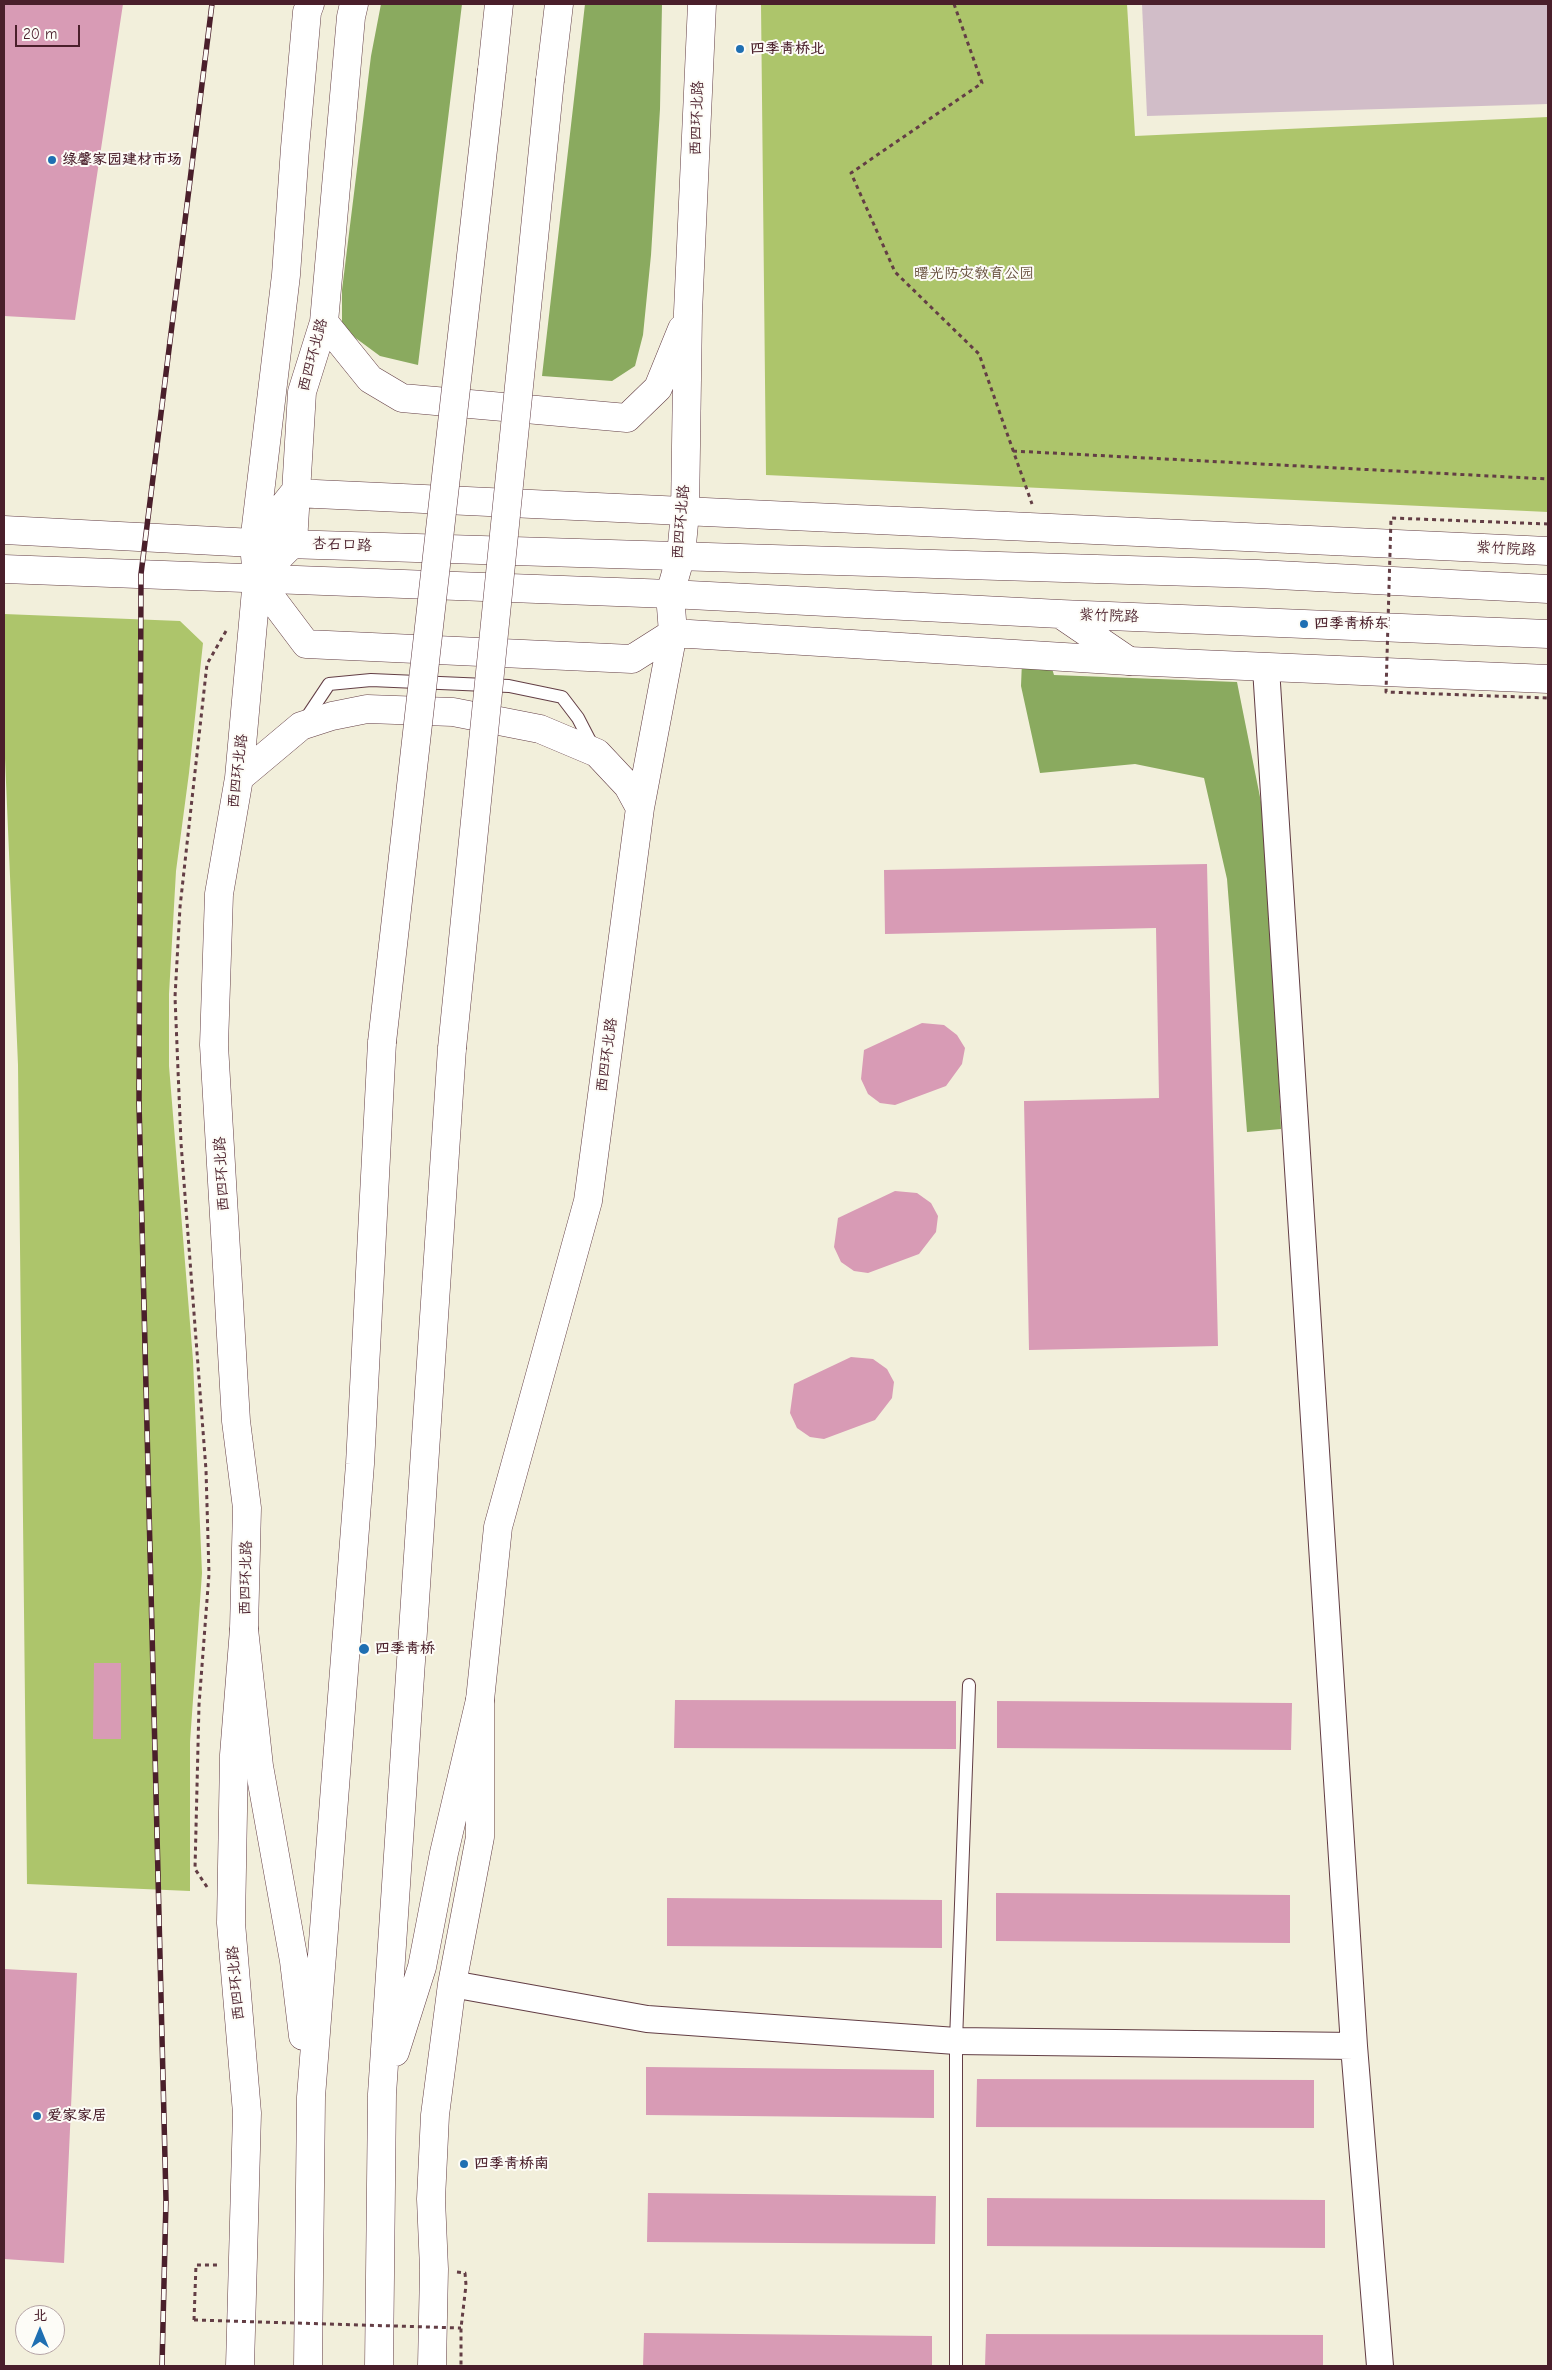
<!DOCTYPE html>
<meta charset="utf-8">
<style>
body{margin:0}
#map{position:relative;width:1552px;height:2370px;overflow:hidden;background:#f2efdb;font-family:"Comic Neue","LXGW WenKai TC",sans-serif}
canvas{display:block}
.frame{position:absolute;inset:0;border:5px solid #4a1f2b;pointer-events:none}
.north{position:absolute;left:15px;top:2305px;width:50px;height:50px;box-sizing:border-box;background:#fdfcf7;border:1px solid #b5a4a5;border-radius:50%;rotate:0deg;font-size:14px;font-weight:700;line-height:20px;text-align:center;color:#4a1f2b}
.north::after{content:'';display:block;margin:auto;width:18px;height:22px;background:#1f6fb2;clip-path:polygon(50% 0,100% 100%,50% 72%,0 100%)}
.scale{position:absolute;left:15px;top:25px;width:65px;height:22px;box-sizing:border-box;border:2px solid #4a1f2b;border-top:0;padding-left:6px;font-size:15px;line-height:18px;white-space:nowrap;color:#4a1f2b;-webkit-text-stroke:4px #fdfcf7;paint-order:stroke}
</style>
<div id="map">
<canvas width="1552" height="2370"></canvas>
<div class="frame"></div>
<div class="north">北</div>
<div class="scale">20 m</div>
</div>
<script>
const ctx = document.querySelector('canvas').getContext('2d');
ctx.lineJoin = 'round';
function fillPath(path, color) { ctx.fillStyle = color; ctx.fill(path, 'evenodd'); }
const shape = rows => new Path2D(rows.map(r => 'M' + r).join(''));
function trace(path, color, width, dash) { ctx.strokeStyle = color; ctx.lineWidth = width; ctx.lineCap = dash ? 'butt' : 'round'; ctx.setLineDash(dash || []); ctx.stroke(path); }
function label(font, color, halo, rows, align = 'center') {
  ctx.font = font + ' "Comic Neue","LXGW WenKai TC",sans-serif'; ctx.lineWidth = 4; ctx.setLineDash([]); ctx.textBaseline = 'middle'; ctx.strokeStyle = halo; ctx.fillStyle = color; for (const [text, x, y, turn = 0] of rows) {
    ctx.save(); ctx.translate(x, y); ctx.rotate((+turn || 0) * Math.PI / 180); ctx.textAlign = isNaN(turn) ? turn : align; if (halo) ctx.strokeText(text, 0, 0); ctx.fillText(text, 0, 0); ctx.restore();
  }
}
fillPath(shape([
 [1142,4,1548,4,1548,104,1147,116]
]), '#d1bdc8');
fillPath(shape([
 [761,4,1127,4,1135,136,1548,117,1548,512,766,475],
 [4,614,180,621,203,643,189,773,176,871,169,994,169,1066,193,1360,202,1573,190,1742,190,1891,27,1884,18,1065,4,735]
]), '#adc56b');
fillPath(shape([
 [381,4,462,4,418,365,380,356,342,328,342,290,371,56],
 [585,4,662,4,660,109,651,255,643,335,635,366,612,381,542,376],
 [1022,661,1050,662,1054,675,1237,682,1268,837,1281,1129,1247,1132,1227,879,1204,778,1135,764,1040,773,1021,686]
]), '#8aaa5f');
fillPath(shape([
 [4,4,123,4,75,320,4,316],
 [1207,864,1218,1346,1029,1350,1024,1101,1159,1098,1156,928,885,934,884,870],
 [922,1023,944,1025,957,1035,965,1048,962,1064,946,1086,895,1105,880,1103,868,1094,861,1079,864,1050],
 [895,1191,917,1193,931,1203,938,1216,936,1232,919,1254,868,1273,854,1271,841,1262,834,1247,838,1218],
 [851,1357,873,1359,887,1369,894,1382,892,1398,875,1420,824,1439,810,1437,797,1428,790,1413,794,1384],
 [94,1663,121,1663,121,1739,93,1739],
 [675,1700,956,1701,956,1749,674,1748],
 [997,1701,1292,1703,1291,1750,997,1748],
 [996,1893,1290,1895,1290,1943,996,1941],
 [667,1898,942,1900,942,1948,667,1946],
 [4,1969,77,1973,64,2263,4,2259],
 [646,2067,934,2070,934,2118,646,2115],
 [977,2079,1314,2080,1314,2128,976,2127],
 [648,2193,936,2196,935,2244,647,2242],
 [987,2198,1325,2200,1325,2248,987,2246],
 [644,2333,932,2336,932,2366,643,2366],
 [986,2334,1323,2335,1323,2366,985,2366]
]), '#d89bb5');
const service = shape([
 [305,720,329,684,371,680,509,686,562,697,578,718,593,747],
 [956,2366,956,2041,969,1685]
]);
const minor = shape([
 [1266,668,1354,2046,1380,2366],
 [452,1984,647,2019,956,2041,1354,2046]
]);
const tertiary = shape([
 [324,322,370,379,402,398,627,418,658,388,682,329],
 [254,543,294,493,1548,551],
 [257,579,306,644,632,659,673,633,1129,661,1548,679],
 [257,579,293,543,302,392,324,322,351,17,354,4],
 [239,778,301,726,332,716,367,709,453,712,540,729,597,753,628,786,640,808],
 [240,2366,247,2113,231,1923,234,1755,244,1629,247,1508,236,1421,214,1045,219,894,239,778,257,579,254,543,286,275,295,148,307,12,310,4],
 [432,2366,434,2269,431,2199,435,2115,452,1984,480,1837,480,1700,498,1527,588,1201,640,808,673,633,670,594,681,555,685,513,688,312,702,4]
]);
const primary = shape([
 [4,530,254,543,1258,574,1548,589],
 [4,569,670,594,1060,614,1548,634],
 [1060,614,1129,661]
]);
const trunk = shape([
 [492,70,499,4],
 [550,80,559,4],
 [244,1629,259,1766,294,1961,303,2036],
 [395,2052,422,1967,444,1853,480,1700],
 [308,2366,311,2097,360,1464,382,1042],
 [379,2366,382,2094,452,1048]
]);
trace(service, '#633e45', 14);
trace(minor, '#633e45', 28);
trace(tertiary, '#633e45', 29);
trace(primary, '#633e45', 29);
trace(trunk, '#633e45', 29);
trace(shape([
 [954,4,982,83,851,173,895,272,979,354,1032,504],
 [1013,451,1548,479],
 [207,1887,195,1869,199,1705,209,1574,206,1470,181,1143,175,997,180,907,207,664,226,631],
 [457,2272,465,2273,466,2285,461,2328,461,2366],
 [194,2320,196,2265,218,2265]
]), '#633e45', 3, [4, 4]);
trace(service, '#fff', 12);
trace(minor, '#fff', 26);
trace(tertiary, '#fff', 28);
trace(primary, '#fff', 28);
trace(trunk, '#fff', 28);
const rail = shape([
 [162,2366,166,2200,139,1103,141,574,212,4]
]);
trace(rail, '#4a1f2b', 5.5);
trace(rail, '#fdfcf7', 4, [11]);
const trunkBridge = shape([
 [382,1042,492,70],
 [452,1048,550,80]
]);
trace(trunkBridge, '#633e45', 29, []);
trace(shape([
 [1548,524,1391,518,1386,692,1548,698],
 [194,2320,461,2328]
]), '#633e45', 3, [4, 4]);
trace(trunkBridge, '#fff', 28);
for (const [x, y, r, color] of [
 [740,49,5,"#1f6fb2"],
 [52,160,5,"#1f6fb2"],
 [1304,624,5,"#1f6fb2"],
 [364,1649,6,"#1f6fb2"],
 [37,2116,5,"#1f6fb2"],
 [464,2164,5,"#1f6fb2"]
]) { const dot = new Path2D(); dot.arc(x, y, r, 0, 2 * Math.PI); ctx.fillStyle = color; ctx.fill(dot); trace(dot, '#fdfcf7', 2); }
label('bold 15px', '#4a1f2b', '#fdfcf7', [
 ["四季青桥北",750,49],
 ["绿馨家园建材市场",62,160],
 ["四季青桥东",1314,624],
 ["四季青桥",375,1649],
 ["爱家家居",47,2116],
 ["四季青桥南",474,2164]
], 'left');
label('15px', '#4a1f2b', '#fdfcf7', [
 ["西四环北路",697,118,-88],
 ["西四环北路",313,355,-75],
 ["西四环北路",681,522,-85],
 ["杏石口路",342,545,2],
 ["紫竹院路",1506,549,3],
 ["紫竹院路",1109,616,2],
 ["西四环北路",238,771,-83],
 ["西四环北路",607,1055,-82],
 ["西四环北路",222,1174,-93],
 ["西四环北路",246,1578,-89],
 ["西四环北路",236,1983,-95]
]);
label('15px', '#68513e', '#fdfcf7', [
 ["曙光防灾教育公园",974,274]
]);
</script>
